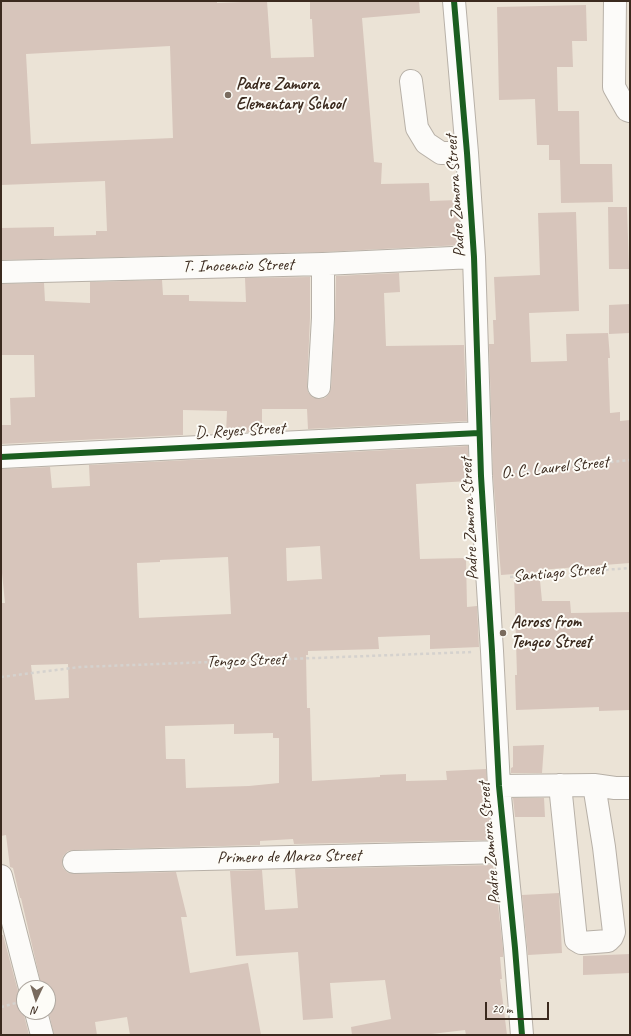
<!DOCTYPE html>
<style>
body{margin:0}
#map{position:relative;width:631px;height:1036px;overflow:hidden;background:#ebe3d6;font-family:Caveat,sans-serif}
canvas{display:block}
.frame{position:absolute;inset:0;border:2px solid #3b2a1e;pointer-events:none}
.north{position:absolute;left:16px;top:980px;width:40px;height:40px;box-sizing:border-box;background:#fdfcf7;border:1px solid #afa8a0;border-radius:50%;rotate:184deg;font-size:11px;font-weight:700;line-height:16px;text-align:center;color:#3b2a1e}
.north::after{content:'';display:block;margin:auto;width:14px;height:18px;background:#796b5e;clip-path:polygon(50% 0,100% 100%,50% 72%,0 100%)}
.scale{position:absolute;left:485px;top:1002px;width:64px;height:18px;box-sizing:border-box;border:2px solid #3b2a1e;border-top:0;padding-left:5px;font-size:12px;line-height:14px;white-space:nowrap;color:#3b2a1e;-webkit-text-stroke:3px #fdfcf7;paint-order:stroke}
</style>
<div id="map">
<canvas width="631" height="1036"></canvas>
<div class="frame"></div>
<div class="north">N</div>
<div class="scale">20 m</div>
</div>
<script>
const ctx = document.querySelector('canvas').getContext('2d');
ctx.lineJoin = 'round';
function fillPath(path, color) { ctx.fillStyle = color; ctx.fill(path, 'evenodd'); }
const shape = rows => new Path2D(rows.map(r => 'M' + r).join(''));
function trace(path, color, width, dash) { ctx.strokeStyle = color; ctx.lineWidth = width; ctx.lineCap = dash ? 'butt' : 'round'; ctx.setLineDash(dash || []); ctx.stroke(path); }
function label(font, color, halo, rows, align = 'center') {
  ctx.font = font + ' Caveat,sans-serif'; ctx.lineWidth = 4; ctx.setLineDash([]); ctx.textBaseline = 'middle'; ctx.strokeStyle = halo; ctx.fillStyle = color; for (const [text, x, y, turn = 0] of rows) {
    ctx.save(); ctx.translate(x, y); ctx.rotate((+turn || 0) * Math.PI / 180); ctx.textAlign = isNaN(turn) ? turn : align; if (halo) ctx.strokeText(text, 0, 0); ctx.fillText(text, 0, 0); ctx.restore();
  }
}
fillPath(shape([
 [1,1,217,1,217,3,267,1,271,58,314,57,312,19,310,19,310,1,419,1,420,13,362,18,374,162,382,163,381,184,429,183,430,201,458,200,461,245,323,252,1,260,1,228,54,227,54,236,96,235,96,231,107,231,105,181,1,185],
 [170,46,173,138,31,144,26,54],
 [586,5,587,41,572,41,573,67,557,67,558,111,579,111,580,164,612,164,613,202,561,203,560,160,549,160,549,145,537,145,535,99,499,100,497,7],
 [608,207,627,207,629,269,609,269],
 [576,212,579,311,529,313,531,362,567,361,566,334,608,333,610,358,608,358,610,413,620,412,620,421,630,420,630,563,539,570,542,601,570,601,571,613,630,612,630,710,599,711,599,707,516,710,515,675,517,675,514,574,501,575,493,475,489,344,494,344,493,320,496,320,494,277,540,275,538,213],
 [399,273,400,292,384,293,386,346,464,345,467,421,308,429,307,409,262,409,262,431,226,433,227,411,183,410,183,435,1,444,1,425,11,425,10,398,35,397,34,355,1,355,1,284,44,283,45,301,90,303,90,282,162,280,163,295,189,295,189,301,246,302,245,278,310,277,310,318,307,386,308,392,312,397,319,399,325,398,329,394,331,388,335,319,336,276],
 [630,304,630,333,609,334,609,305],
 [468,446,469,481,416,484,420,559,466,558,467,607,477,606,479,647,430,649,430,635,378,637,379,649,308,651,308,655,306,655,307,708,310,708,312,781,380,777,380,775,406,774,406,781,447,780,446,771,486,769,492,840,294,844,293,839,260,841,260,845,74,850,68,851,63,856,62,863,63,868,68,873,74,874,176,872,187,917,181,917,190,973,248,963,261,1035,130,1035,127,1017,95,1022,97,1035,54,1035,48,1009,48,988,42,988,21,898,20,898,13,868,10,867,6,835,1,836,1,603,5,603,1,563,1,469,50,467,52,488,90,486,89,465],
 [320,546,322,579,287,581,286,548],
 [228,557,231,614,139,618,137,563,160,562,160,560],
 [68,664,69,698,35,700,31,665],
 [234,724,234,734,273,733,273,738,279,738,279,783,249,786,186,788,185,759,166,759,165,726],
 [544,745,542,773,511,773,511,768,513,767,513,746],
 [513,798,544,798,545,817,515,817],
 [493,865,495,896,497,896,503,949,503,957,500,957,502,979,500,979,507,1035,466,1035,465,1030,423,1035,352,1035,351,1027,391,1019,385,980,330,983,333,1018,303,1020,298,952,236,956,230,871,262,870,265,910,298,908,295,869],
 [559,893,562,953,528,955,522,895],
 [1,935,3,935,18,991,21,996,24,999,24,1015,29,1035,1,1035],
 [630,954,630,973,583,975,583,956]
]), '#d7c5bb');
const minor = shape([
 [454,1,467,153,474,257,481,476,492,651,499,786,515,948,522,1035],
 [615,1,614,87,627,110,630,111],
 [411,81,417,128,426,143,441,153,467,153],
 [1,272,323,264,474,257],
 [319,387,323,318,323,264],
 [1,457,479,433],
 [560,785,576,940,581,943,608,941,612,937,614,932,604,847,594,785],
 [499,786,594,785,615,788,630,788],
 [74,862,505,852],
 [1,876,30,988],
 [36,1012,42,1035]
]);
trace(minor, '#b7b0a7', 24);
trace(shape([
 [503,473,630,460],
 [510,577,630,568],
 [1,677,80,667,472,652],
 [1,1007,16,1003]
]), '#d5d2ce', 2.5, [3, 3]);
trace(minor, '#fcfbf9', 22);
trace(shape([
 [454,1,467,153,474,257,481,476,492,651,499,786,515,948,522,1035],
 [1,457,479,433]
]), '#1b5e20', 6);
for (const [x, y, r, color] of [
 [228,95,4,"#796b5e"],
 [503,633,4,"#796b5e"]
]) { const dot = new Path2D(); dot.arc(x, y, r, 0, 2 * Math.PI); ctx.fillStyle = color; ctx.fill(dot); trace(dot, '#fdfcf7', 1.5); }
label('bold 17px', '#3b2a1e', '#fdfcf7', [
 ["Padre Zamora",236,85],
 ["Elementary School",236,105],
 ["Across from",511,623],
 ["Tengco Street",511,643]
], 'left');
label('17px', '#3b2a1e', '#fdfcf7', [
 ["Padre Zamora Street",456,196,-94],
 ["T. Inocencio Street",238,266,-1],
 ["D. Reyes Street",240,431,-3],
 ["O. C. Laurel Street",555,468,-6],
 ["Padre Zamora Street",470,519,-93],
 ["Santiago Street",559,573,-5],
 ["Tengco Street",246,661,-2],
 ["Padre Zamora Street",490,843,-95],
 ["Primero de Marzo Street",289,857,-1]
]);
</script>
